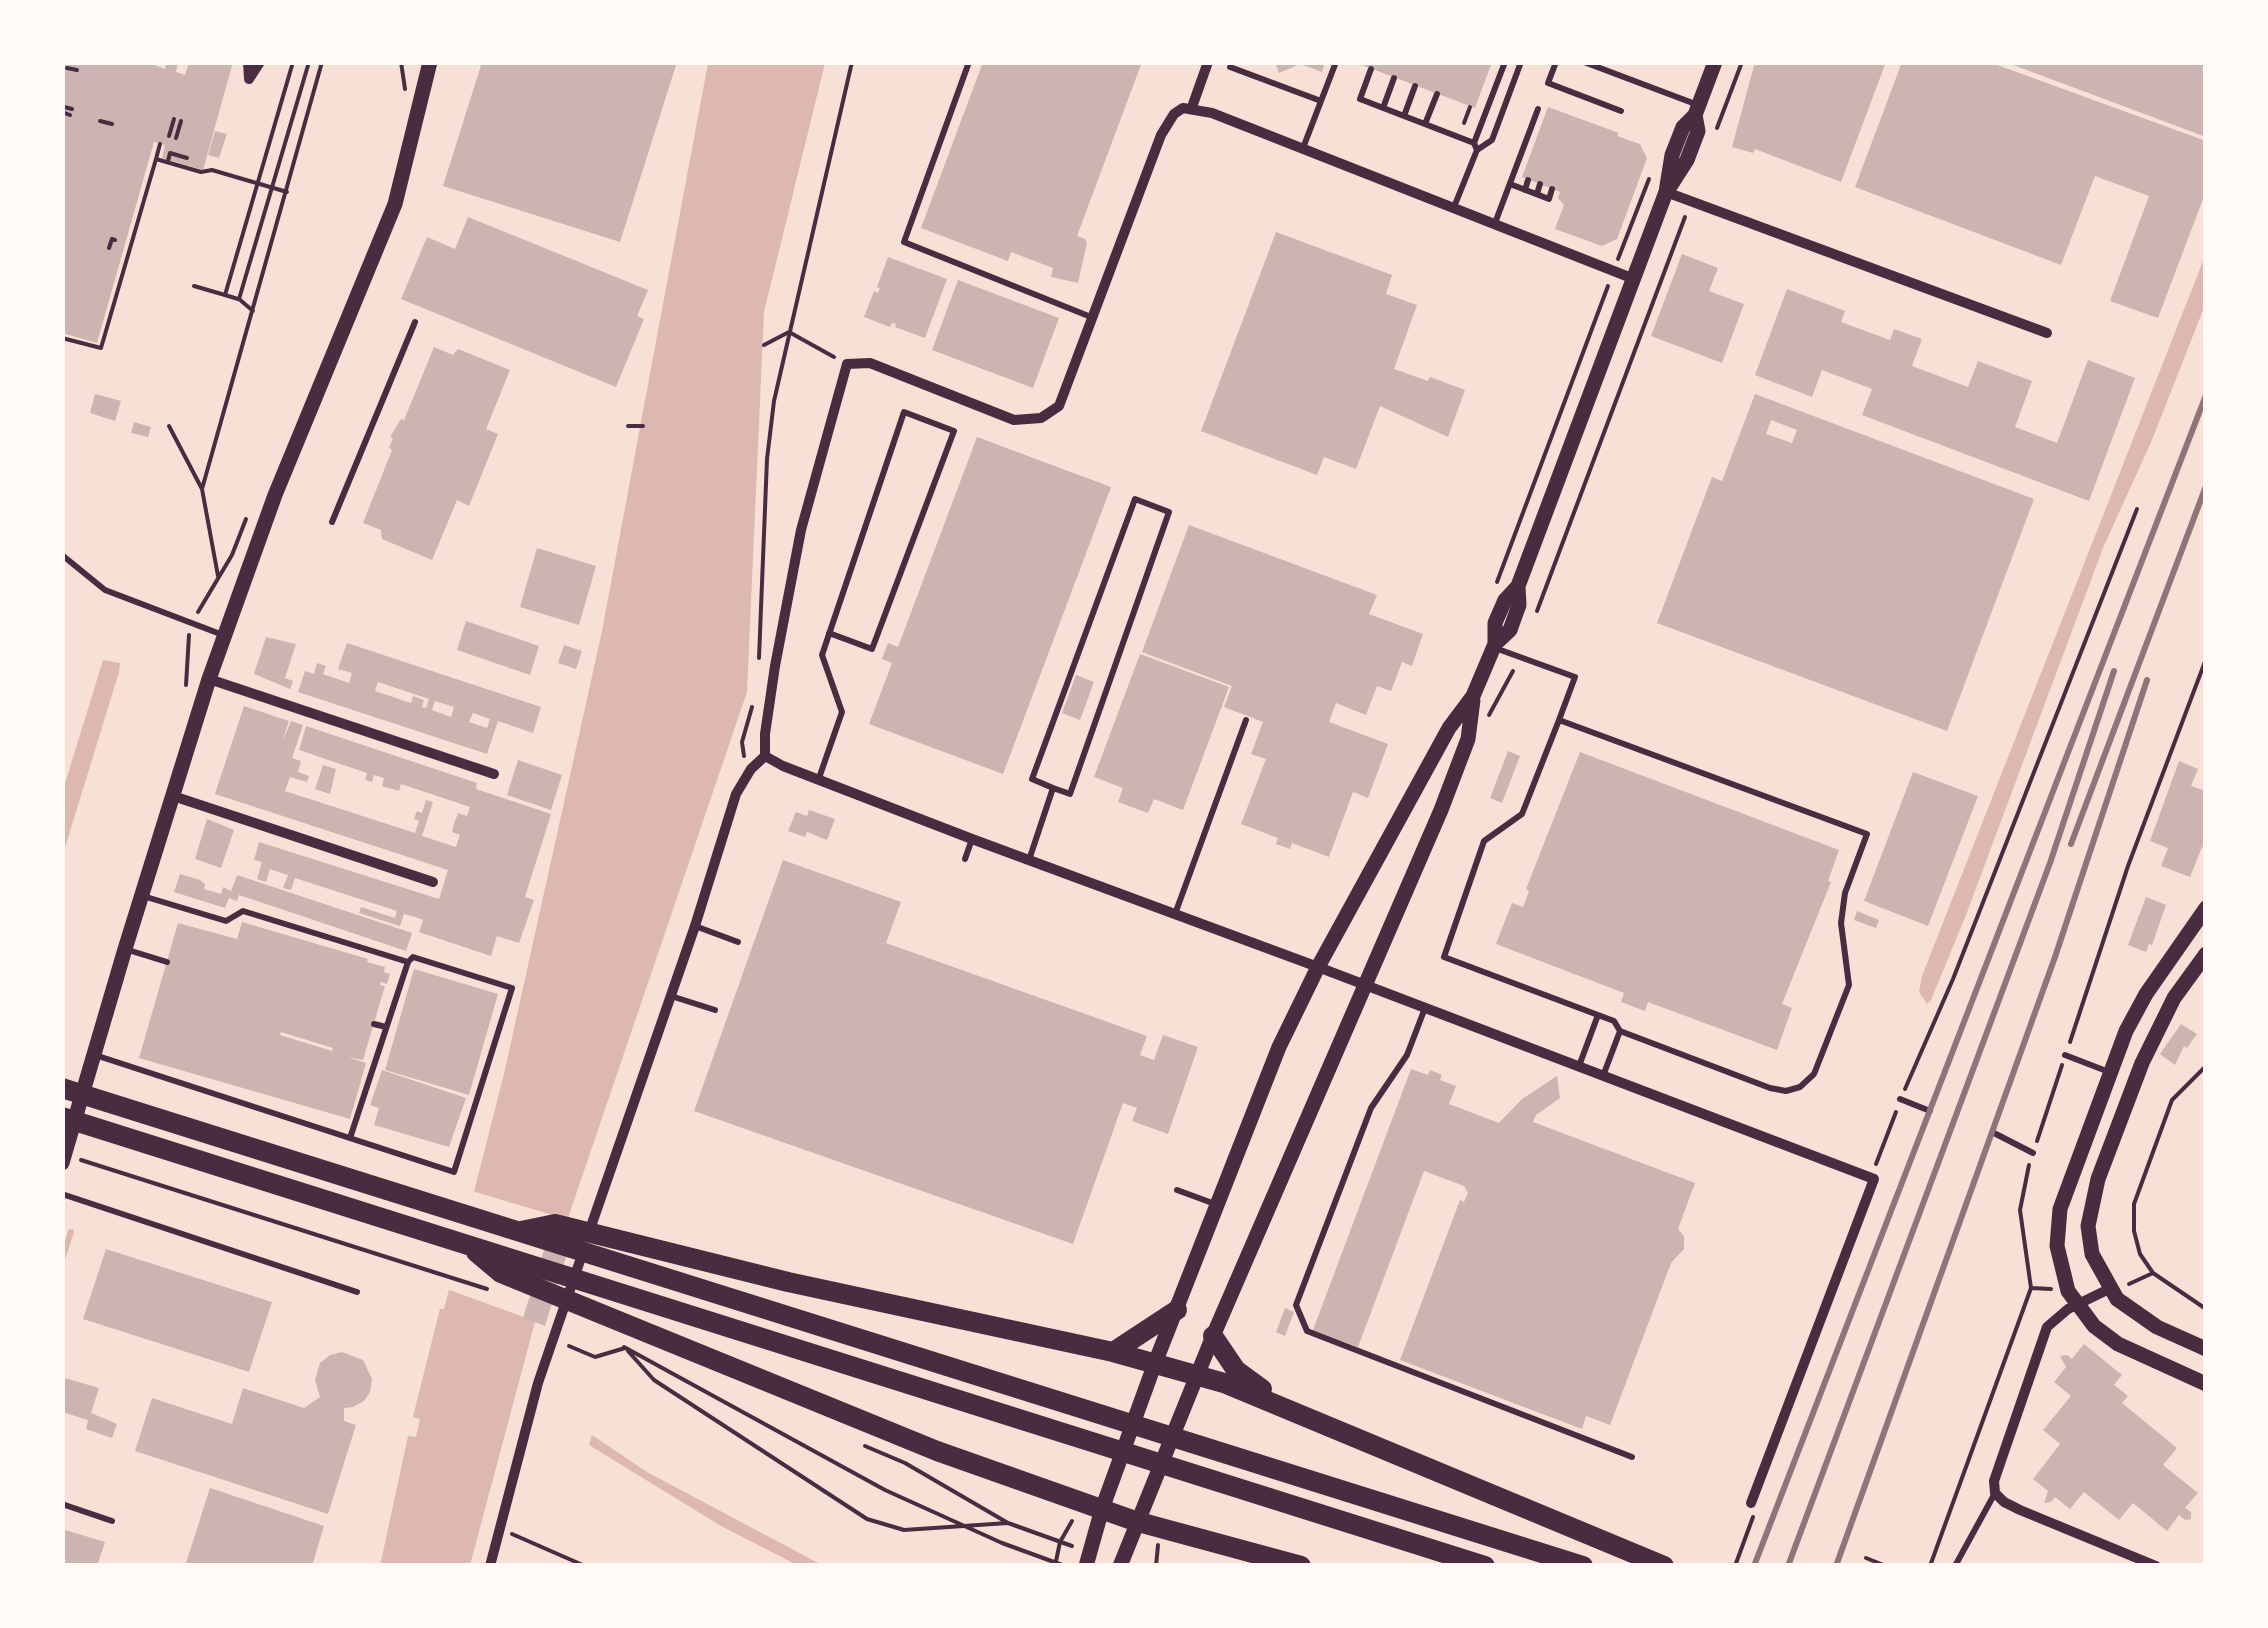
<!DOCTYPE html>
<style>
body{margin:0}
#map{position:relative;width:2268px;height:1628px;overflow:hidden;background:#f7e1d7;font-family:"Archivo Narrow",sans-serif}
canvas{display:block}
.frame{position:absolute;inset:0;border:65px solid #fffaf5;pointer-events:none}
</style>
<div id="map">
<canvas width="2268" height="1628"></canvas>
<div class="frame"></div>
</div>
<script>
const ctx = document.querySelector('canvas').getContext('2d');
ctx.lineJoin = 'round';
function fillPath(path, color) { ctx.fillStyle = color; ctx.fill(path, 'evenodd'); }
const shape = rows => new Path2D(rows.map(r => 'M' + r).join(''));
function trace(path, color, width, dash) { ctx.strokeStyle = color; ctx.lineWidth = width; ctx.lineCap = dash ? 'butt' : 'round'; ctx.setLineDash(dash || []); ctx.stroke(path); }
fillPath(shape([
 [708,63,825,63,764,312,747,692,568,1218,555,1214,535,1322,470,1565,380,1566,408,1436,416,1437,420,1419,413,1417,440,1309,444,1309,503,1078,602,631],
 [2205,256,2205,305,2152,440,2103,548,1966,915,1931,1000,1927,1004,1919,992,1922,976],
 [103,660,120,663,119,672,63,854,63,790],
 [592,1435,647,1472,822,1565,797,1565,721,1526,589,1445]
]), '#dcb8b0');
fillPath(shape([
 [469,1190,572,1221,540,1323,444,1288]
]), '#f7e1d7');
trace(shape([
 [62,1259,71,1232]
]), '#dcb8b0', 6);
fillPath(shape([
 [62,62,147,62,165,69,167,62,178,62,176,72,185,75,189,62,233,62,203,170,162,158,165,145,154,142,97,343,62,333],
 [482,62,677,62,620,242,443,186],
 [983,62,1142,62,1077,236,1085,239,1087,243,1078,283,1051,277,1053,268,1011,252,1008,261,921,228],
 [1275,62,1325,62,1322,72,1300,64,1279,73],
 [1354,62,1492,62,1475,108],
 [1755,62,1886,62,1841,182,1755,149,1753,153,1732,147],
 [1902,62,1989,62,2206,141,2206,191,2158,318,2110,301,2149,196,2095,176,2061,265,1855,187],
 [2008,62,2206,62,2206,137,2008,63],
 [1548,107,1619,133,1617,136,1640,144,1647,158,1617,239,1602,246,1555,229,1564,205,1558,198,1560,192,1522,177],
 [215,131,227,134,219,158,208,155],
 [468,217,648,290,637,316,644,319,616,387,401,299,427,237,455,249],
 [1276,232,1392,275,1386,294,1417,305,1394,369,1428,381,1430,377,1465,390,1448,437,1380,406,1356,469,1324,457,1317,475,1201,431],
 [1682,254,1718,268,1709,291,1744,304,1722,363,1651,336],
 [888,257,947,279,925,338,895,327,896,324,892,323,890,327,864,317,874,291,878,293,880,288,877,287],
 [958,280,1059,318,1033,388,932,350],
 [1787,289,1845,311,1841,322,1890,340,1894,329,1922,339,1912,366,1968,387,1978,361,2032,381,2015,427,2057,443,2088,360,2135,378,2089,501,1862,415,1872,389,1822,370,1812,397,1755,375],
 [434,347,453,355,458,349,510,370,486,429,498,434,469,506,457,500,432,560,382,539,381,530,363,523,392,450,389,448,393,438,390,437,401,419,404,420],
 [95,394,121,401,115,421,90,413],
 [1755,394,2034,499,1947,731,1657,623,1712,477,1722,481],
 [1771,420,1797,430,1792,443,1766,434],
 [134,422,151,427,148,437,131,433],
 [977,437,1111,487,1003,774,869,724,892,663,882,659,888,643,898,647],
 [1189,525,1377,595,1369,614,1423,634,1412,666,1402,662,1391,691,1377,686,1366,715,1336,703,1329,722,1388,744,1368,798,1353,792,1329,857,1292,843,1290,849,1276,844,1278,838,1241,824,1266,759,1251,754,1263,722,1224,707,1232,686,1142,652],
 [537,548,596,566,579,625,520,607],
 [466,621,539,646,530,675,457,650],
 [266,637,296,644,285,678,293,681,290,689,254,674],
 [347,643,541,707,533,733,498,721,487,754,298,692,305,671,314,674,317,663,326,666,323,674,349,683,352,673,338,669],
 [378,682,429,699,426,708,422,707,424,700,413,696,411,703,375,691],
 [435,701,454,707,451,717,432,710],
 [473,713,490,719,487,728,469,722],
 [564,645,582,651,576,669,558,663],
 [1140,654,1229,687,1183,810,1154,799,1148,813,1118,802,1123,788,1094,777],
 [1076,675,1094,682,1080,720,1062,713],
 [244,706,289,721,282,742,291,721,303,725,292,758,301,761,298,772,309,776,307,782,290,777,285,791,415,833,419,821,414,819,417,811,422,813,426,800,433,802,422,836,456,847,460,835,452,832,454,824,458,813,467,816,470,807,401,784,399,791,382,786,384,778,374,775,372,782,365,780,367,773,299,750,306,726,477,783,476,789,551,814,525,897,534,900,519,943,497,936,491,956,419,932,423,920,415,917,404,914,400,926,359,913,361,907,395,918,397,911,295,878,291,890,283,888,288,875,270,869,266,882,257,879,262,862,254,860,259,842,439,899,448,870,215,794],
 [1508,751,1520,756,1502,803,1490,798],
 [1580,752,1839,850,1828,881,1831,882,1782,1004,1792,1008,1777,1050,1648,1002,1645,1011,1621,1002,1624,993,1496,944,1512,903,1523,907,1529,891,1526,889],
 [518,760,562,775,551,810,507,795],
 [2179,761,2198,769,2191,786,2206,791,2206,848,2202,847,2190,877,2161,866,2168,848,2150,841],
 [323,765,336,769,330,794,315,789],
 [1913,772,1978,796,1928,926,1864,901],
 [809,810,835,819,827,840,807,832,805,837,788,831,796,812,807,816],
 [207,819,234,830,221,868,195,859],
 [783,860,901,902,886,943,1147,1036,1140,1055,1154,1060,1163,1035,1198,1047,1168,1134,1132,1121,1137,1108,1123,1103,1073,1244,694,1111],
 [180,874,200,880,205,884,204,889,221,894,223,887,231,891,237,875,412,933,406,951,239,895,237,901,229,898,225,908,174,892],
 [2146,897,2166,905,2152,945,2149,944,2146,952,2128,945],
 [1857,911,1879,920,1876,928,1854,920],
 [242,922,368,959,367,962,385,967,384,972,390,974,387,984,381,982,380,985,385,986,363,1060,348,1057,366,1063,350,1119,139,1058,178,923,237,939],
 [281,1032,333,1048,332,1051,280,1035],
 [414,969,498,994,469,1095,385,1070],
 [2181,1024,2197,1034,2187,1048,2184,1046,2175,1065,2160,1054],
 [1411,1069,1428,1075,1430,1070,1442,1075,1440,1080,1456,1086,1449,1104,1499,1123,1522,1099,1557,1076,1560,1098,1536,1115,1533,1122,1695,1183,1678,1229,1684,1236,1684,1249,1671,1263,1610,1425,1586,1416,1582,1429,1400,1360,1460,1200,1464,1202,1468,1193,1464,1186,1424,1171,1358,1347,1313,1330],
 [382,1070,466,1098,449,1147,374,1125,379,1108,370,1105],
 [555,1214,577,1221,545,1326,523,1318],
 [106,1249,272,1302,249,1372,83,1319],
 [1285,1308,1294,1312,1285,1336,1276,1332],
 [2084,1344,2122,1375,2114,1385,2128,1396,2122,1403,2177,1448,2163,1465,2198,1493,2185,1508,2191,1512,2191,1519,2185,1520,2179,1515,2167,1531,2133,1503,2119,1520,2084,1492,2070,1509,2055,1497,2051,1502,2044,1503,2048,1491,2033,1479,2060,1444,2043,1430,2071,1396,2054,1382,2066,1367,2060,1356,2067,1355,2072,1359],
 [342,1352,363,1360,372,1379,370,1392,364,1401,353,1407,344,1408,344,1421,356,1425,328,1514,135,1451,152,1398,232,1424,243,1388,304,1408,320,1397,315,1380,320,1363,330,1355],
 [65,1378,99,1388,91,1413,117,1424,112,1438,86,1429,88,1420,62,1412],
 [210,1488,324,1526,312,1566,185,1566],
 [62,1529,105,1542,97,1566,62,1566]
]), '#ccb4b1');
trace(shape([
 [401,62,405,89],
 [67,68,77,70],
 [64,107,72,109],
 [62,112,70,115],
 [100,121,112,124],
 [1464,123,1470,107],
 [1717,128,1742,62],
 [169,136,174,119],
 [176,138,181,121],
 [160,144,156,159,201,172,212,170,287,192],
 [168,161,170,153,187,158],
 [109,248,112,239,115,240],
 [1618,259,1649,179],
 [194,286,225,295],
 [238,299,225,295,293,62],
 [253,311,239,299,309,62],
 [62,338,101,348,156,159],
 [764,345,789,332,834,357],
 [169,426,202,489,218,576],
 [628,426,643,426],
 [202,489,322,62],
 [1497,582,1608,286],
 [1537,611,1685,217],
 [198,612,232,555,246,519],
 [759,658,767,459,774,401,852,62],
 [186,685,189,635],
 [1489,715,1513,671],
 [744,756,742,742,752,707],
 [2070,1042,2128,866,2206,659],
 [1905,1089,1953,979,2137,509],
 [2037,1141,2062,1065],
 [81,1160,487,1289],
 [1876,1164,1896,1112],
 [2153,1273,2140,1254,2134,1231,2134,1204,2172,1100,2206,1066],
 [2129,1284,2153,1273,2206,1309],
 [2031,1288,2051,1289],
 [569,1346,595,1357,625,1348],
 [624,1347,885,1490,1002,1543,1065,1566],
 [628,1351,654,1380,867,1519,904,1530,1008,1523],
 [865,1446,905,1463,1008,1523,1072,1546],
 [512,1534,585,1566],
 [1866,1558,1886,1566],
 [1055,1566,1060,1542,1072,1521],
 [1156,1566,1158,1545],
 [1735,1566,1753,1517],
 [1930,1566,2031,1288,2020,1210,2029,1165]
]), '#4a2c40', 4);
trace(shape([
 [969,62,904,242,1091,317],
 [1556,62,1548,83,1621,111],
 [1584,62,1698,105],
 [1230,67,1321,101],
 [1371,69,1360,99,1474,143,1477,150,1492,140,1521,62],
 [1383,108,1394,78],
 [1404,116,1415,86],
 [1425,124,1437,94],
 [1474,143,1505,62],
 [1303,148,1336,62],
 [1510,184,1549,199,1552,189],
 [1525,190,1528,180],
 [1537,194,1540,184],
 [1454,207,1477,150],
 [1495,223,1538,109],
 [332,522,415,322],
 [62,555,105,590,223,635],
 [1495,648,1575,677,1559,720,1867,834,1845,893,1841,923,1849,985,1814,1074,1800,1087,1786,1091,1770,1088,1620,1031,1603,1076],
 [1559,720,1522,814,1484,841,1444,957,1598,1015,1579,1066],
 [819,778,842,712,822,655,904,412,954,431,872,649,829,633],
 [965,859,972,839],
 [1029,860,1053,788,1032,779,1135,499,1169,512,1070,794,1053,788],
 [143,896,226,921,243,911,408,962,350,1138],
 [1175,914,1246,720],
 [695,926,738,942],
 [125,949,167,962],
 [671,996,715,1010],
 [1425,1008,1407,1055,1371,1108,1296,1305,1307,1331,1632,1457],
 [1598,1015,1614,1021,1620,1031],
 [374,1024,386,1027],
 [95,1055,454,1172,512,988,413,957,408,962],
 [2065,1055,2109,1072],
 [1900,1099,1930,1111],
 [1992,1132,2033,1153],
 [1177,1190,1215,1204],
 [62,1194,357,1292],
 [62,1504,112,1521],
 [1955,1566,1995,1493]
]), '#4a2c40', 6);
trace(shape([
 [248,62,249,79],
 [249,79,260,62],
 [1192,107,1208,62],
 [1666,192,2047,333],
 [209,679,494,774],
 [765,756,783,766,972,839,1318,967,1874,1179,1751,1503],
 [765,756,765,734,775,666,801,530,847,364,870,363,1014,420,1041,418,1059,406,1161,135,1174,114,1183,108,1212,113,1634,279],
 [173,796,433,882],
 [588,1235,695,926,736,794,751,769,765,756],
 [2109,1289,2068,1309,2047,1327,1994,1481,1995,1493,2004,1502,2020,1510,2156,1566],
 [490,1566,538,1383,583,1252]
]), '#4a2c40', 10);
trace(shape([
 [1671,185,1687,160,1698,131,1695,115],
 [1495,644,1495,623,1505,600,1518,586,1666,192,1672,155,1683,127,1695,115,1715,62],
 [2206,908,2146,994,2126,1031,2060,1209,2057,1246,2068,1291,2094,1326,2118,1344,2206,1384],
 [2206,954,2174,998,2142,1063,2098,1179,2088,1226,2092,1254,2117,1299,2157,1327,2206,1349],
 [62,1163,125,949,209,679,275,495,395,204,430,62],
 [1086,1566,1102,1509,1155,1363,1279,1047,1318,967,1449,728,1473,696,1495,644,1510,630,1519,605,1518,586],
 [1120,1566,1213,1336,1441,810,1468,739,1473,700]
]), '#4a2c40', 15);
trace(shape([
 [62,1088,1583,1566],
 [62,1117,1485,1566],
 [521,1231,555,1224,788,1282,1113,1352,1224,1383,1664,1566],
 [476,1252,501,1273,937,1451,1135,1521,1301,1566],
 [1213,1336,1236,1370,1262,1389],
 [1113,1352,1177,1310]
]), '#4a2c40', 20);
trace(shape([
 [2071,844,2206,486],
 [1754,1566,2206,395],
 [1788,1566,2050,863,2114,671],
 [1836,1566,2055,957,2147,680]
]), '#8f747c', 6);
</script>
